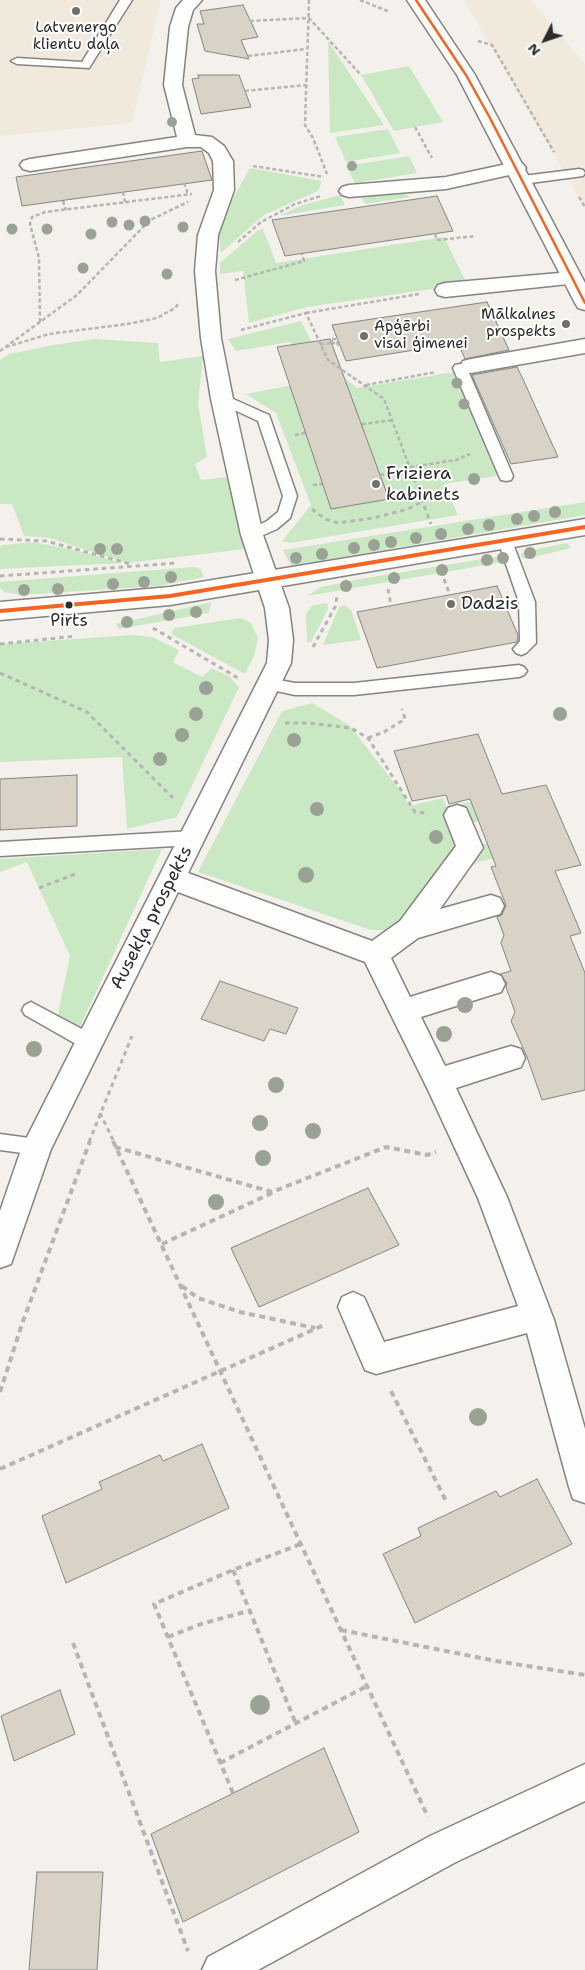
<!DOCTYPE html>
<meta charset="utf-8">
<style>
body{margin:0}
#map{position:relative;width:585px;height:1970px;overflow:hidden;background:#f4f1ec;font-family:"Shantell Sans",sans-serif}
canvas{display:block}
.north{position:absolute;left:520px;top:15px;width:50px;height:50px;-webkit-text-stroke:4px #fff;paint-order:stroke;rotate:229deg;font-size:14px;font-weight:700;line-height:20px;text-align:center;color:#2b2b2b}
.north::after{content:'';display:block;margin:auto;width:18px;height:22px;background:#2b2b2b;clip-path:polygon(50% 0,100% 100%,50% 72%,0 100%)}
</style>
<div id="map">
<canvas width="585" height="1970"></canvas>
<div class="north">N</div>
</div>
<script>
const ctx = document.querySelector('canvas').getContext('2d');
ctx.lineJoin = 'round';
function fillPath(path, color) { ctx.fillStyle = color; ctx.fill(path, 'evenodd'); }
const shape = rows => new Path2D(rows.map(r => 'M' + r).join(''));
function trace(path, color, width, dash) { ctx.strokeStyle = color; ctx.lineWidth = width; ctx.lineCap = dash ? 'butt' : 'round'; ctx.setLineDash(dash || []); ctx.stroke(path); }
function label(font, color, halo, rows, align = 'center') {
  ctx.font = font + ' "Shantell Sans",sans-serif'; ctx.lineWidth = 4; ctx.setLineDash([]); ctx.textBaseline = 'middle'; ctx.strokeStyle = halo; ctx.fillStyle = color; for (const [text, x, y, turn = 0] of rows) {
    ctx.save(); ctx.translate(x, y); ctx.rotate((+turn || 0) * Math.PI / 180); ctx.textAlign = isNaN(turn) ? turn : align; if (halo) ctx.strokeText(text, 0, 0); ctx.fillText(text, 0, 0); ctx.restore();
  }
}
fillPath(shape([
 [0,0,161,0,132,123,0,136],
 [464,0,531,0,585,64,585,208]
]), '#f1e9dc');
fillPath(shape([
 [328,41,384,125,330,133],
 [409,66,443,122,394,131,361,75],
 [388,129,400,153,346,162,335,137],
 [409,156,417,173,355,183,346,166],
 [250,168,322,181,318,191,264,215,221,253,219,235,230,204],
 [403,192,410,197,365,204,360,194],
 [340,195,345,205,279,216,300,206],
 [263,229,276,263,444,237,467,284,307,307,249,323,243,271,220,274,220,263,257,231],
 [301,321,319,357,357,388,460,371,503,475,444,484,458,515,290,543,282,541,311,505,276,413,246,394,308,382,290,342,236,351,228,339],
 [95,339,158,343,160,362,203,356,198,403,207,457,195,464,201,480,226,477,230,484,245,549,127,563,49,538,24,536,12,504,0,504,0,360,9,354,54,345],
 [585,502,585,515,291,566,283,550],
 [34,542,75,550,123,563,0,569,0,547,3,545],
 [567,543,571,548,526,559,521,557,522,553,527,551],
 [507,555,509,561,307,596,321,587,360,579],
 [193,567,201,569,204,577,158,586,21,595,4,592,0,587,0,582],
 [211,602,209,613,119,629,116,624],
 [326,603,328,605,328,609,311,642,307,643,306,613,312,606],
 [345,605,351,610,361,640,323,645,339,607],
 [241,618,251,623,258,638,254,656,245,674,171,634,174,628],
 [133,635,152,637,179,650,173,662,202,677,212,668,230,677,239,687,177,817,127,829,122,757,0,762,0,644],
 [312,703,349,725,403,794,409,806,443,798,447,808,474,801,482,820,471,823,481,845,487,843,498,857,478,862,388,930,371,930,198,872,282,711],
 [162,849,78,1031,57,1019,70,956,27,862,0,872,0,859]
]), '#cbe8c4');
const building = shape([
 [243,5,258,37,241,40,249,59,205,51,197,24,204,24,200,11,243,5],
 [198,75,239,75,251,107,201,114,192,79,199,78,198,75],
 [202,151,212,180,22,206,16,177,202,151],
 [437,196,453,231,285,256,272,220,437,196],
 [487,302,509,350,465,359,458,343,346,361,332,325,487,302],
 [330,339,380,475,389,499,331,509,277,347,330,339],
 [517,367,522,377,558,457,511,464,472,375,517,367],
 [497,586,518,635,517,642,377,668,357,612,497,586],
 [478,734,502,794,546,785,581,865,555,871,581,933,570,936,585,973,585,1090,542,1100,527,1057,511,1021,515,1012,506,987,507,983,500,974,511,971,501,943,504,935,497,917,502,915,506,905,491,867,496,866,470,799,449,804,446,795,412,801,394,751,478,734],
 [77,775,77,826,0,830,0,779,77,775],
 [220,981,298,1008,286,1034,270,1029,264,1041,201,1019,220,981],
 [368,1188,399,1245,259,1307,231,1248,368,1188],
 [202,1444,229,1508,66,1583,42,1516,102,1489,99,1482,160,1455,163,1461,202,1444],
 [537,1479,572,1544,415,1623,383,1554,421,1536,418,1528,496,1491,500,1497,537,1479],
 [60,1690,75,1734,14,1761,1,1716,60,1690],
 [324,1748,359,1832,183,1922,151,1834,324,1748],
 [37,1872,103,1872,97,1970,29,1970,37,1872]
]);
fillPath(building, '#d9d2c7');
trace(building, '#858482', 1);
const service = shape([
 [120,0,132,0,89,68,17,64,11,61,17,58,82,62,120,0],
 [579,169,583,170,585,173,583,176,523,184,517,180,523,176,579,169],
 [460,364,465,365,467,368,513,476,511,480,506,481,501,480,499,476,453,368,455,365,460,364],
 [222,394,269,415,297,496,290,518,277,529,252,540,247,539,245,535,247,531,267,521,278,512,283,496,258,421,217,402,215,399,217,396,222,394],
 [505,536,510,537,512,541,535,602,536,643,526,653,521,655,516,653,513,649,520,641,519,602,498,541,500,537,505,536],
 [519,665,524,667,527,671,524,675,519,677,354,695,295,695,263,688,261,684,263,680,269,678,295,683,354,683,519,665],
 [192,831,198,833,200,838,198,843,192,845,0,856,0,842,192,831],
 [31,1002,95,1036,98,1042,95,1048,89,1050,83,1048,25,1015,22,1010,25,1005,31,1002],
 [0,1134,37,1139,44,1141,46,1147,44,1153,37,1155,0,1150,0,1134]
]);
const minor = shape([
 [183,0,202,0,193,10,188,27,182,85,195,135,212,137,224,146,233,161,234,190,218,235,215,271,221,338,233,399,263,535,289,608,293,640,291,663,188,873,372,941,400,921,456,846,444,815,448,808,457,805,466,808,483,848,440,909,491,895,500,898,504,906,500,914,418,938,391,958,410,997,491,972,501,976,505,984,501,992,421,1017,445,1066,511,1046,521,1049,525,1058,521,1067,456,1088,507,1197,554,1320,585,1429,585,1503,573,1499,569,1487,527,1333,376,1374,365,1370,338,1307,342,1297,353,1292,364,1297,384,1342,518,1306,478,1198,429,1092,365,962,178,892,51,1149,11,1264,0,1268,0,1211,22,1147,267,663,269,640,265,608,241,535,211,399,201,338,195,271,198,235,214,190,213,161,209,153,201,147,187,147,30,171,23,169,20,165,23,161,30,159,177,137,164,85,170,27,176,8,183,0],
 [516,162,523,164,526,168,523,172,446,189,349,197,342,195,339,191,342,187,349,185,446,177,516,162],
 [571,272,578,273,581,278,578,283,445,297,438,295,435,290,438,285,445,283,571,272],
 [585,339,585,353,471,373,463,371,460,366,463,361,471,359,585,339],
 [585,1764,585,1801,456,1862,258,1970,202,1970,208,1957,430,1836,585,1764]
]);
const secondary = shape([
 [407,0,425,0,475,75,585,283,585,310,578,308,575,303,457,75,407,0],
 [585,519,585,535,170,605,0,620,0,602,170,587,585,519]
]);
trace(service, '#858482', 3);
trace(minor, '#858482', 3);
trace(secondary, '#858482', 3);
trace(shape([
 [309,0,305,125,313,138,327,174],
 [360,0,390,12],
 [250,21,309,18,361,75],
 [478,41,492,45,554,152],
 [248,56,306,49],
 [245,91,306,85],
 [415,127,432,158],
 [253,166,324,177],
 [184,183,188,194],
 [123,192,125,202],
 [579,197,585,207],
 [63,201,66,210],
 [435,234,437,240,476,236],
 [238,242,261,222,295,204,321,196],
 [235,280,304,261,302,254],
 [306,313,419,294],
 [40,322,39,258,30,224,32,217,45,212,192,194],
 [241,330,306,313,328,360,384,399,422,500],
 [320,344,335,343],
 [333,344,331,339,336,339,338,345,340,345],
 [6,347,49,334,127,324,157,318,175,308,178,304],
 [0,351,77,295,150,220,188,202],
 [366,385,436,372],
 [362,424,393,420],
 [295,435,305,433],
 [410,467,456,460,470,454],
 [380,475,411,472],
 [313,485,322,484]
]), '#b5b5b4', 2.5, [4, 2.5]);
trace(shape([
 [421,498,431,524],
 [312,509,325,519,338,523,373,518,408,509,422,502],
 [0,539,46,541,127,563,131,567],
 [0,576,177,563],
 [444,579,450,595],
 [388,589,391,606],
 [153,628,238,678],
 [0,644,76,636],
 [313,647,335,607,337,597],
 [0,673,87,712,175,800],
 [285,723,309,723,351,728,368,738,415,812,427,813],
 [368,738,384,732,405,719,402,709],
 [39,888,78,873],
 [100,1113,114,1142],
 [89,1142,132,1036]
]), '#b5b5b4', 3, [4.5, 4]);
trace(shape([
 [113,1141,428,1817],
 [115,1147,272,1192,386,1147,427,1155,436,1152],
 [162,1244,272,1193],
 [182,1286,198,1298,240,1312,315,1328],
 [391,1391,446,1501],
 [0,1392,22,1324,90,1141],
 [0,1469,324,1325],
 [233,1570,296,1724],
 [341,1630,496,1661,585,1675],
 [168,1637,201,1624,248,1611],
 [73,1643,188,1951],
 [220,1763,367,1686],
 [233,1793,154,1604,233,1570,301,1544]
]), '#b5b5b4', 4, [6, 4.5]);
fillPath(service, '#fdfdfc');
fillPath(minor, '#fdfdfc');
fillPath(secondary, '#fdfdfc');
trace(shape([
 [416,0,466,75,490,118,585,303]
]), '#f26522', 2.5);
trace(shape([
 [0,611,170,596,585,527]
]), '#f26522', 4);
ctx.fillStyle = '#9aa296';
for (const [x, y, r] of [
 [172,122,5],
 [352,166,5],
 [145,221,5.5],
 [112,222,5.5],
 [129,225,5.5],
 [183,227,5.5],
 [12,229,5.5],
 [47,229,5.5],
 [91,234,5.5],
 [83,268,5.5],
 [167,274,5.5],
 [457,383,5.5],
 [464,404,5.5],
 [474,479,6],
 [555,512,6],
 [534,516,6],
 [517,519,6],
 [489,525,6],
 [468,529,6],
 [441,534,6],
 [416,538,6],
 [391,542,6],
 [374,545,6],
 [354,548,6],
 [100,549,6],
 [117,549,6],
 [530,553,6],
 [322,554,6],
 [296,558,6],
 [503,558,6],
 [487,560,6],
 [442,570,6],
 [171,577,6],
 [394,578,6],
 [144,582,6],
 [113,584,6],
 [346,586,6],
 [58,589,6],
 [24,590,6],
 [196,612,6],
 [169,615,6],
 [127,622,6],
 [206,688,7],
 [196,714,7],
 [560,714,7],
 [182,735,7],
 [294,740,7],
 [160,759,7],
 [317,809,7],
 [436,837,7],
 [306,875,8],
 [465,1005,8],
 [444,1034,8],
 [34,1049,8],
 [276,1085,8],
 [260,1123,8],
 [313,1131,8],
 [263,1158,8],
 [216,1202,8],
 [478,1417,9],
 [260,1705,10]
]) { ctx.beginPath(); ctx.arc(x, y, r, 0, 2 * Math.PI); ctx.fill(); }
for (const [x, y, r, color] of [
 [76,11,5,"#71706f"],
 [566,324,5,"#71706f"],
 [364,336,5,"#71706f"],
 [376,484,5,"#71706f"],
 [451,604,5,"#71706f"],
 [69,605,4.5,"#2b2b2b"]
]) { const dot = new Path2D(); dot.arc(x, y, r, 0, 2 * Math.PI); ctx.fillStyle = color; ctx.fill(dot); trace(dot, '#fff', 2); }
label('15px', '#2b2b2b', '#fff', [
 ["Latvenergo",76,28],
 ["klientu daļa",76,45],
 ["Mālkalnes",556,315,"right"],
 ["prospekts",556,332,"right"],
 ["Apģērbi",374,327,"left"],
 ["visai ģimenei",374,344,"left"]
]);
label('17px', '#2b2b2b', '#fff', [
 ["Pirts",69,622]
]);
label('18px', '#2b2b2b', '#fff', [
 ["Friziera",386,474],
 ["kabinets",386,495],
 ["Dadzis",461,604]
], 'left');
label('18px', '#2b2b2b', '#fff', [
 ["Ausekļa prospekts",152,918,-63]
]);
</script>
